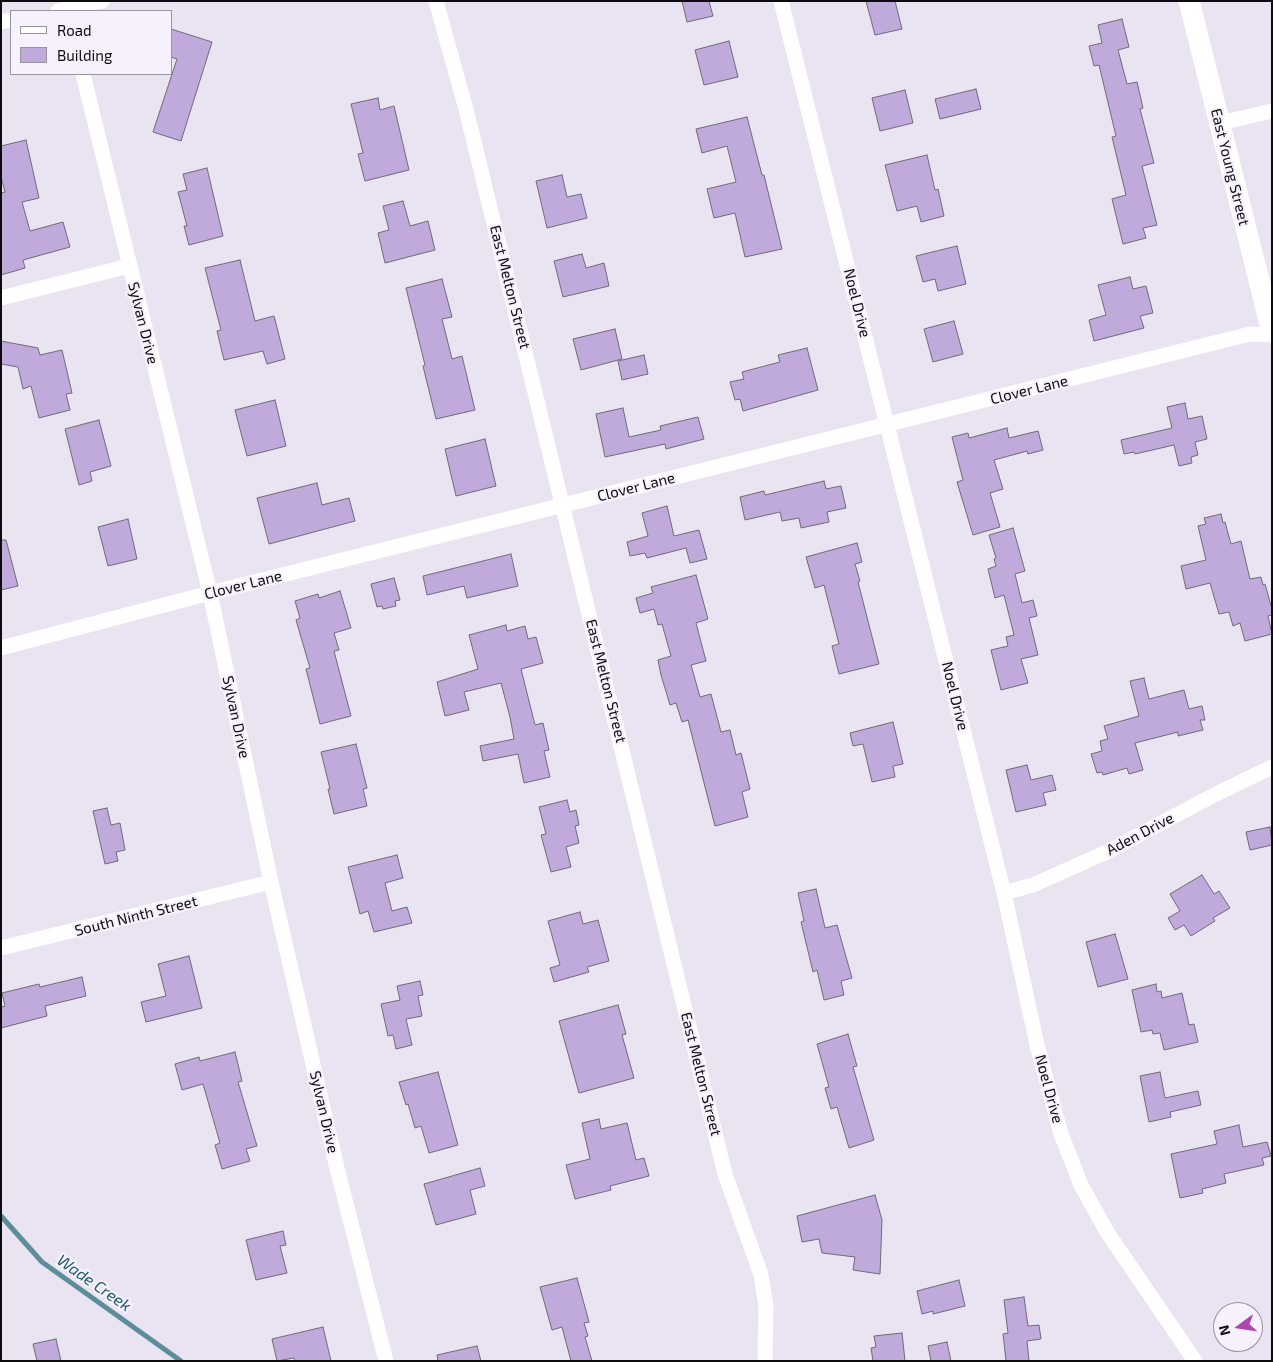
<!DOCTYPE html>
<style>
body{margin:0}
#map{position:relative;width:1273px;height:1362px;overflow:hidden;background:#e9e3f2;font-family:"Exo 2",sans-serif}
canvas{display:block}
.frame{position:absolute;inset:0;border:2px solid #0d0b10;pointer-events:none}
.legend{position:absolute;left:10px;top:10px;width:162px;height:65px;box-sizing:border-box;background:#f6f1fd;border:1px solid #99959e;margin:0;padding:6px 9px;list-style:none;font-size:15px;color:#0d0b10}
.legend li{display:flex;align-items:center;gap:10px;height:25px}
.legend b{width:25px;border:1px solid #99959e}
.north{position:absolute;left:1213px;top:1302px;width:50px;height:50px;box-sizing:border-box;background:#f6f1fd;border:1px solid #99959e;border-radius:50%;rotate:256deg;font-size:14px;font-weight:700;line-height:20px;text-align:center;color:#0d0b10}
.north::after{content:'';display:block;margin:auto;width:18px;height:22px;background:#ad47ac;clip-path:polygon(50% 0,100% 100%,50% 72%,0 100%)}
</style>
<div id="map">
<canvas width="1273" height="1362"></canvas>
<div class="frame"></div>
<ul class="legend">
<li><b style="height:6px;background:#fff"></b>Road</li>
<li><b style="height:14px;background:#c0a9db"></b>Building</li>
</ul>
<div class="north">N</div>
</div>
<script>
const ctx = document.querySelector('canvas').getContext('2d');
ctx.lineJoin = 'round';
const shape = rows => new Path2D(rows.map(r => 'M' + r).join(''));
function trace(path, color, width, dash) { ctx.strokeStyle = color; ctx.lineWidth = width; ctx.lineCap = dash ? 'butt' : 'round'; ctx.setLineDash(dash || []); ctx.stroke(path); }
function fillPath(path, color) { ctx.fillStyle = color; ctx.fill(path, 'evenodd'); }
function label(font, color, halo, rows, align = 'center') {
  ctx.font = font + ' "Exo 2",sans-serif'; ctx.lineWidth = 4.5; ctx.setLineDash([]); ctx.textBaseline = 'middle'; ctx.strokeStyle = halo; ctx.fillStyle = color; for (const [text, x, y, turn = 0] of rows) {
    ctx.save(); ctx.translate(x, y); ctx.rotate((+turn || 0) * Math.PI / 180); ctx.textAlign = isNaN(turn) ? turn : align; if (halo) ctx.strokeText(text, 0, 0); ctx.fillText(text, 0, 0); ctx.restore();
  }
}
trace(shape([
 [1,1216,42,1262,181,1361]
]), '#5c8e99', 5);
const building = shape([
 [682,1,709,1,713,16,687,22,682,1],
 [866,1,895,1,902,29,875,35,866,1],
 [1122,19,1129,47,1118,50,1127,84,1137,82,1143,108,1140,109,1154,163,1142,166,1157,225,1143,228,1146,238,1123,244,1112,199,1126,195,1112,137,1116,136,1099,65,1094,66,1089,46,1102,43,1098,25,1122,19],
 [171,29,212,42,181,141,153,132,177,59,171,57,171,29],
 [729,41,738,77,704,85,695,50,729,41],
 [976,89,981,109,940,119,935,99,976,89],
 [905,90,913,123,880,131,872,98,905,90],
 [378,98,380,110,394,106,409,170,365,181,358,154,363,153,351,104,378,98],
 [747,117,762,175,764,175,782,249,745,257,735,213,714,218,707,189,736,182,727,146,702,153,696,129,747,117],
 [26,140,39,198,22,202,30,231,63,222,70,247,23,260,25,268,1,275,1,193,5,192,1,177,1,146,26,140],
 [927,155,935,190,938,189,944,216,921,222,917,206,897,211,885,165,927,155],
 [207,168,223,236,189,245,184,226,187,226,178,192,187,190,183,174,207,168],
 [562,175,567,197,581,194,587,218,547,228,536,181,562,175],
 [403,201,410,226,428,221,435,250,385,263,378,233,389,230,383,206,403,201],
 [957,246,966,284,938,291,935,279,923,282,916,256,957,246],
 [582,254,586,268,604,263,609,286,563,297,554,261,582,254],
 [240,260,255,321,274,316,285,359,267,364,263,351,224,360,217,331,221,330,205,268,240,260],
 [1130,277,1133,289,1146,286,1153,313,1140,316,1144,328,1094,341,1089,320,1106,315,1098,285,1130,277],
 [442,279,452,317,442,319,452,359,462,356,475,410,436,419,423,366,425,365,406,288,442,279],
 [954,321,963,354,933,362,924,329,954,321],
 [615,329,622,359,581,370,573,339,615,329],
 [1,341,38,348,40,355,62,350,72,393,66,394,70,410,39,418,31,386,23,389,18,367,1,364,1,341],
 [807,348,818,390,743,411,740,399,735,400,730,382,744,379,742,372,780,362,778,355,807,348],
 [644,355,648,374,622,380,618,361,644,355],
 [275,400,286,446,247,456,235,410,275,400],
 [1185,403,1188,419,1202,416,1207,439,1195,442,1198,455,1191,457,1192,463,1179,466,1174,445,1135,454,1134,452,1124,454,1121,440,1172,428,1167,407,1185,403],
 [623,408,629,437,661,430,660,426,698,417,704,439,666,449,665,444,605,457,596,414,623,408],
 [99,420,111,466,90,472,92,481,79,485,65,429,99,420],
 [1007,428,1009,438,1038,431,1043,450,1028,454,1027,451,994,460,1003,489,990,493,1000,527,973,535,957,482,963,480,952,437,968,433,969,438,1007,428],
 [485,439,496,486,456,496,445,449,485,439],
 [824,481,826,489,841,486,846,508,827,512,829,522,801,528,799,518,782,521,780,512,745,520,740,497,764,491,765,495,824,481],
 [317,483,322,505,349,498,355,521,269,544,257,498,317,483],
 [667,506,674,536,699,530,707,559,690,563,686,548,647,558,645,553,630,556,627,542,648,536,642,513,667,506],
 [1221,514,1223,523,1225,522,1231,544,1241,541,1250,579,1261,577,1263,585,1265,584,1272,609,1272,615,1268,616,1272,634,1245,641,1240,623,1233,626,1229,612,1219,614,1210,583,1186,589,1181,566,1206,560,1198,526,1206,524,1204,518,1221,514],
 [128,519,137,559,108,566,98,527,128,519],
 [1013,528,1025,571,1015,574,1022,603,1033,600,1037,616,1029,618,1038,655,1021,659,1028,683,1001,690,991,650,1008,646,1006,637,1014,635,1004,595,995,598,988,569,996,566,994,559,996,558,989,535,1013,528],
 [1,540,6,540,18,586,1,590,1,540],
 [857,543,862,562,855,564,860,581,858,582,879,664,839,674,832,646,839,644,824,585,815,588,806,557,857,543],
 [511,554,518,586,467,598,464,586,427,595,423,576,511,554],
 [696,575,708,619,696,623,706,661,691,665,700,697,711,694,721,732,730,730,736,755,741,753,750,789,742,792,748,817,715,826,688,720,682,722,676,703,670,705,661,675,658,660,671,656,662,624,658,625,654,609,640,613,636,598,653,593,651,587,696,575],
 [394,578,400,600,395,601,396,606,383,609,382,606,377,607,371,584,394,578],
 [340,591,351,628,334,633,339,650,334,651,351,716,320,724,306,669,310,668,296,620,300,618,295,601,318,594,319,598,340,591],
 [506,625,507,631,525,626,528,639,536,637,543,663,521,669,535,725,543,723,549,750,544,751,550,777,524,783,518,754,483,761,480,746,514,739,510,717,501,683,464,692,469,710,445,716,437,682,478,669,469,635,506,625],
 [1144,678,1149,699,1184,690,1189,709,1202,706,1205,720,1200,720,1203,730,1178,736,1178,732,1135,743,1143,770,1129,774,1127,768,1103,775,1102,772,1097,773,1091,754,1102,751,1100,741,1108,739,1104,726,1139,716,1130,681,1144,678],
 [893,722,903,764,893,766,895,777,872,782,863,744,853,746,850,733,893,722],
 [356,744,367,788,363,789,367,806,334,814,328,789,330,789,321,752,356,744],
 [1027,765,1031,780,1052,775,1056,790,1043,793,1046,805,1016,812,1006,770,1027,765],
 [567,800,570,812,576,810,579,825,575,826,579,843,566,847,571,867,551,872,541,835,546,834,539,807,567,800],
 [107,808,111,825,120,823,125,850,116,852,118,861,105,864,93,811,107,808],
 [1270,827,1272,845,1250,850,1246,832,1270,827],
 [397,855,403,878,385,883,392,911,407,907,412,923,374,932,368,911,360,914,348,867,397,855],
 [1202,875,1214,894,1219,891,1230,908,1213,918,1215,921,1191,936,1184,925,1175,930,1168,918,1180,911,1170,894,1202,875],
 [816,889,825,928,837,925,852,978,841,981,844,995,824,1000,817,970,813,972,801,922,804,921,798,893,816,889],
 [580,912,583,924,598,920,609,961,587,967,589,972,554,982,550,968,560,965,548,921,580,912],
 [1115,934,1128,979,1098,987,1086,942,1115,934],
 [189,956,202,1008,146,1022,141,1002,166,996,158,964,189,956],
 [82,977,86,996,45,1006,47,1016,1,1028,1,1007,5,1006,2,993,39,984,40,987,82,977],
 [420,981,423,995,418,996,422,1016,406,1019,412,1045,396,1049,393,1035,388,1036,381,1004,400,1000,397,986,420,981],
 [1156,984,1157,992,1161,991,1162,998,1182,993,1189,1025,1194,1024,1198,1042,1164,1050,1160,1033,1153,1034,1152,1030,1141,1032,1132,990,1156,984],
 [618,1005,626,1034,622,1035,634,1078,579,1093,559,1021,618,1005],
 [848,1034,857,1066,853,1067,874,1140,849,1148,837,1107,831,1109,825,1088,829,1087,817,1044,848,1034],
 [235,1052,242,1081,238,1082,257,1146,246,1149,250,1161,222,1169,215,1145,220,1143,203,1084,182,1090,175,1064,199,1057,200,1061,235,1052],
 [438,1072,458,1145,429,1153,421,1126,415,1128,408,1104,406,1105,399,1082,438,1072],
 [1160,1072,1165,1098,1198,1091,1201,1105,1170,1112,1171,1117,1149,1122,1140,1076,1160,1072],
 [599,1119,601,1129,627,1123,636,1160,644,1158,649,1176,610,1186,611,1190,575,1199,566,1165,590,1159,582,1123,599,1119],
 [1239,1125,1243,1147,1267,1142,1271,1156,1262,1158,1264,1165,1224,1174,1226,1183,1202,1189,1203,1193,1180,1198,1171,1154,1217,1144,1214,1131,1239,1125],
 [480,1168,485,1186,470,1190,476,1214,436,1225,424,1184,480,1168],
 [875,1195,882,1220,880,1274,853,1270,855,1257,822,1253,819,1239,802,1242,797,1216,875,1195],
 [283,1231,286,1245,280,1246,287,1273,256,1280,246,1240,283,1231],
 [577,1278,589,1322,584,1323,588,1336,585,1337,592,1361,571,1361,562,1327,552,1330,540,1287,577,1278],
 [959,1280,965,1306,933,1314,933,1311,922,1314,917,1291,959,1280],
 [1024,1297,1028,1326,1039,1325,1041,1339,1027,1341,1029,1361,1006,1361,1003,1334,1008,1333,1004,1300,1024,1297],
 [323,1327,331,1361,295,1361,294,1358,277,1361,272,1339,323,1327],
 [902,1333,905,1361,873,1361,871,1348,876,1347,874,1336,902,1333],
 [56,1339,61,1361,37,1361,33,1344,56,1339],
 [947,1342,951,1361,931,1361,928,1346,947,1342],
 [477,1346,481,1361,438,1361,437,1355,477,1346]
]);
fillPath(building, '#c0a9db');
trace(building, '#706a77', 1);
trace(shape([
 [436,1,467,113,725,1174,761,1275,766,1306,765,1361],
 [781,1,1004,893,1037,1045,1061,1134,1081,1185,1107,1232,1195,1361],
 [58,11,102,1],
 [1,22,11,20],
 [83,74,210,593,271,882,336,1164,386,1361],
 [1220,123,1272,111],
 [1,298,129,266],
 [1,648,210,593,1250,334,1272,335],
 [1004,893,1033,885,1109,851,1214,795,1272,767],
 [1,948,271,882]
]), '#fff', 15);
trace(shape([
 [1189,1,1272,332]
]), '#fff', 21);
label('15px', '#0d0b10', '#f6f1fd', [
 ["East Young Street",1230,167,76],
 ["East Melton Street",510,287,76],
 ["Noel Drive",857,303,76],
 ["Sylvan Drive",143,323,76],
 ["Clover Lane",1029,390,-14],
 ["Clover Lane",636,487,-14],
 ["Clover Lane",243,585,-14],
 ["East Melton Street",606,681,76],
 ["Noel Drive",955,696,76],
 ["Sylvan Drive",236,717,78],
 ["Aden Drive",1140,834,-28],
 ["South Ninth Street",136,916,-14],
 ["East Melton Street",701,1074,76],
 ["Noel Drive",1049,1089,75],
 ["Sylvan Drive",324,1112,77]
]);
label('italic 16px', '#215d68', '#f6f1fd', [
 ["Wade Creek",94,1283,35]
]);
</script>
